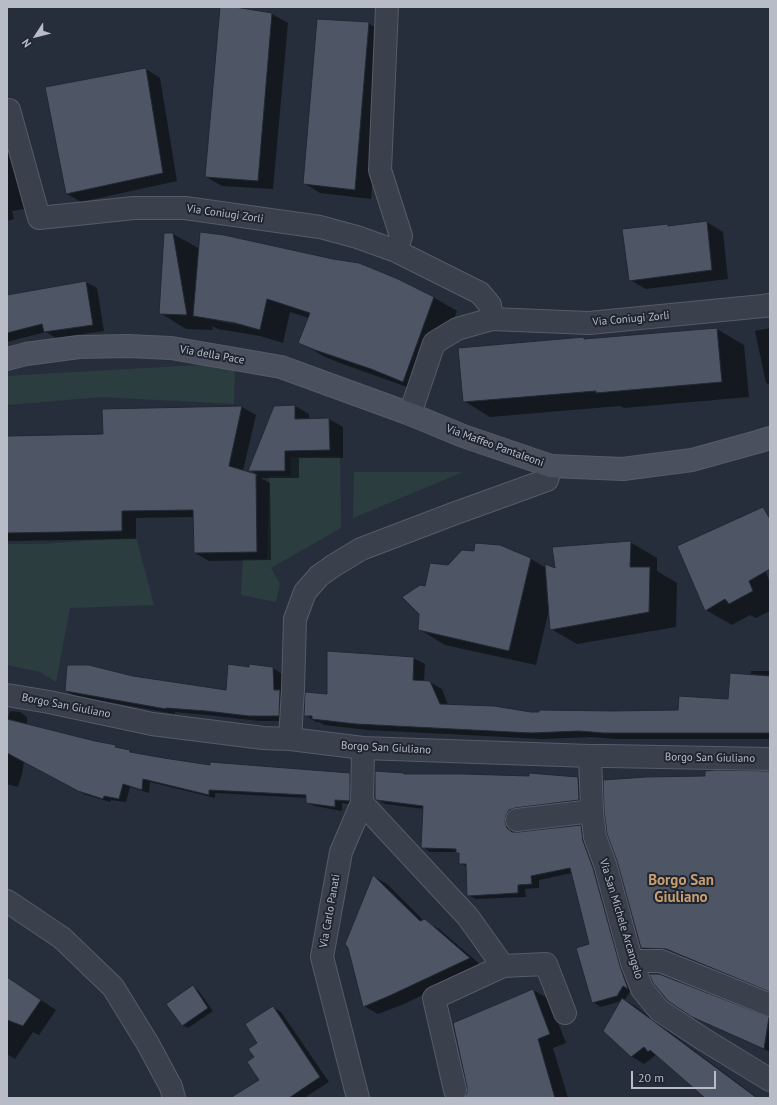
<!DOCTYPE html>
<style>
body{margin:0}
#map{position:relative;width:777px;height:1105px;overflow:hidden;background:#272e3b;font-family:"PT Sans",sans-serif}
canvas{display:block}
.frame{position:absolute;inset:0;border:8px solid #b7bcc7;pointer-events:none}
.north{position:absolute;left:16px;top:16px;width:40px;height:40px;-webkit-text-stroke:3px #202631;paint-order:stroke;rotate:234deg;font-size:11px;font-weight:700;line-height:16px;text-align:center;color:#b7bcc7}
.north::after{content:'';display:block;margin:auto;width:14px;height:18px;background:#b7bcc7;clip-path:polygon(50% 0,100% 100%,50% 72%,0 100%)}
.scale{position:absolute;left:631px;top:1071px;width:85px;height:18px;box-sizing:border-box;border:2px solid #b7bcc7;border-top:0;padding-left:5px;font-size:12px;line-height:14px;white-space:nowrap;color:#b7bcc7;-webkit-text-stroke:3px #202631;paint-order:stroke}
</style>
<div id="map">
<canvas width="777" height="1105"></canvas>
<div class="frame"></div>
<div class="north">N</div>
<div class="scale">20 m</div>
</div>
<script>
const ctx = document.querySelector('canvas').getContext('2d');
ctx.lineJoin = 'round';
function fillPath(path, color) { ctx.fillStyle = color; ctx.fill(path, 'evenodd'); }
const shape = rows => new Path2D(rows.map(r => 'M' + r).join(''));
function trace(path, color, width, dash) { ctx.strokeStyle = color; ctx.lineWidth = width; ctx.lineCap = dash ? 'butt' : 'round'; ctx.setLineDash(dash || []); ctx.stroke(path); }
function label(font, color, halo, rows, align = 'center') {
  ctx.font = font + ' "PT Sans",sans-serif'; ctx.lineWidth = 4; ctx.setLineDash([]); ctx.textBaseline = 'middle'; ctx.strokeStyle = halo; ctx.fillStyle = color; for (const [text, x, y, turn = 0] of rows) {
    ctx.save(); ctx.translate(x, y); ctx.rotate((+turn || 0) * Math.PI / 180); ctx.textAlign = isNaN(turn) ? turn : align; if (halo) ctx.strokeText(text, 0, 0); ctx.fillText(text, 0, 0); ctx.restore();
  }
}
fillPath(shape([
 [235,363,234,404,102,397,7,405,7,376],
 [340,456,341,528,271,568,280,584,276,602,241,595,243,559,267,559,269,476,290,476,291,457],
 [354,472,463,472,353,518],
 [136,537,154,605,70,608,56,682,40,672,7,665,7,544,42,544]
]), '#2c3d40');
fillPath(shape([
 [221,7,228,7,272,14,288,23,273,189,222,186,206,177],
 [368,23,384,32,371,199,320,193,304,183],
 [146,69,160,78,177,181,81,202,67,194],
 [7,147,17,153,31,208,12,211,14,219,7,221],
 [707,222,723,232,728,279,646,289,630,280,623,230,668,225,671,227],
 [173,234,200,249,433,297,457,311,427,395,396,383,340,363,323,356,300,342,309,318,290,312,283,343,260,336,218,329,212,326,213,330,186,329,160,313],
 [218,319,240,323,240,325,218,321],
 [86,282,97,288,104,331,56,338,46,332,7,342,7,297],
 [770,328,770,385,766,383,755,331],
 [717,329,744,345,749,397,624,408,620,406,490,417,464,401,584,338,587,340],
 [295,406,309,414,309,419,329,419,343,427,343,458,299,458,299,478,261,478,270,483,271,560,209,561,195,553,194,517,136,518,136,539,7,541,7,437,104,435,103,410,242,407,256,415,243,471,257,476,258,475,250,470],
 [754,540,770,583,770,611,756,618,750,615,732,625,706,610],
 [630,542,657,558,657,571,677,583,676,627,577,644,551,629,549,610,536,665,445,645,419,629,425,587,448,566,475,552,500,546,531,559,546,568,556,569],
 [413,658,425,664,424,682,430,682,442,689,448,705,531,713,679,711,729,700,751,676,751,671,770,671,770,739,616,739,591,737,544,739,368,730,324,725,319,722,316,722,305,715,328,695],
 [250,668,273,668,282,674,282,693,288,721,259,721,216,716,175,712,175,714,75,696,66,691,133,677,227,691],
 [10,711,20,712,27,717,27,725,115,746,121,749,130,751,136,754,211,766,350,774,357,778,356,805,342,803,342,811,314,806,307,802,307,798,215,793,215,798,150,782,149,793,130,787,126,802,111,800,111,802,86,795,24,761,22,774,18,787,7,784,7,722],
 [770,772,770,993,678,955,654,955,642,948,706,777],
 [403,773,405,775,578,778,586,782,587,804,512,827,515,833,581,826,589,830,631,990,625,1000,635,1006,758,1098,707,1098,656,1055,644,1064,631,1056,621,1001,601,1007,593,1002,590,945,572,873,539,880,539,888,525,889,526,897,476,899,468,895,467,867,460,863,460,854,456,852,430,852,422,847,424,809,385,804,377,799],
 [373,876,387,884,424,921,439,929,482,966,404,1004,378,1014,364,1006],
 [7,977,56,1010,39,1035,33,1032,15,1059,7,1054],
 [193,987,198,990,213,1011,188,1028,182,1025],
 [533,990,549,999,566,1043,553,1048,568,1098,465,1098],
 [273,1007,281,1012,329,1082,304,1098,231,1098,260,1080,256,1057],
 [693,1016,770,1018,770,1052,705,1023]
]), '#0007');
const building = shape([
 [220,7,235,7,272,13,258,181,205,177,220,7],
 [317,19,369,22,355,190,303,184,317,19],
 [146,68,163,173,66,194,45,87,146,68],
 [707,221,712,270,629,281,622,229,668,224,668,226,707,221],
 [200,232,224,235,333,259,359,263,369,267,398,279,434,297,403,382,371,369,315,350,298,343,310,313,267,299,260,330,235,323,193,316,200,232],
 [164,233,173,233,187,315,159,314,164,233],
 [86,281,93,325,44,332,42,324,7,333,7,295,86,281],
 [717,328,722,382,596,393,596,391,463,402,458,348,584,337,584,339,717,328],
 [295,405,295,419,329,418,330,450,285,451,285,471,248,471,274,406,295,405],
 [242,406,229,466,256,474,257,552,194,553,193,510,122,511,122,531,7,533,7,436,103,434,102,409,242,406],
 [763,507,770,519,770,569,749,581,753,591,729,604,725,599,705,611,677,546,763,507],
 [631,541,630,567,650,567,649,612,550,630,545,564,555,568,552,547,631,541],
 [475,543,500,545,531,558,509,651,418,630,419,614,402,597,420,585,425,586,430,563,448,565,462,550,474,551,475,543],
 [327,651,414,657,413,680,430,681,440,704,494,706,531,712,539,712,539,710,613,711,678,710,679,696,728,699,730,673,770,676,770,733,604,733,579,731,531,733,356,724,312,719,312,716,304,716,305,692,327,694,327,651],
 [228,664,249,667,249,664,273,667,274,690,280,690,279,716,249,716,206,711,166,708,166,709,65,691,67,665,89,665,133,676,226,690,228,664],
 [7,719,95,741,116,745,115,747,130,750,130,752,164,758,210,765,210,762,350,773,350,799,349,801,335,800,335,807,306,803,306,795,209,790,209,795,143,779,142,790,123,784,119,799,104,796,103,799,78,791,7,753,7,719],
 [715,770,770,771,770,992,666,949,641,948,617,861,607,834,604,810,603,780,646,777,705,776,705,771,715,770],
 [375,771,404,773,404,774,463,774,529,776,529,773,578,777,579,800,515,808,509,810,506,815,505,822,507,828,512,832,518,832,581,825,583,841,593,868,620,966,628,989,623,986,617,996,592,1003,576,948,589,944,570,868,531,876,532,884,518,885,518,893,467,896,466,864,459,864,459,853,456,853,456,849,421,848,423,806,376,800,375,798,375,771],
 [373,875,420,921,425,919,470,958,389,996,363,1007,348,948,345,944,373,875],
 [649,974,659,974,769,1017,764,1049,692,1017,668,1001,653,983,649,974],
 [7,977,41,1000,23,1026,7,1020,7,977],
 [193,985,208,1008,182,1026,166,1004,193,985],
 [533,989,550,1034,538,1039,555,1098,464,1098,467,1093,467,1087,453,1023,533,989],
 [622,998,652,1020,757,1098,705,1098,650,1050,648,1052,644,1047,631,1057,603,1031,622,998],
 [273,1006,320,1077,289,1098,230,1098,259,1080,247,1062,254,1057,248,1049,257,1043,245,1024,273,1006]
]);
fillPath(building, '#4e5665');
trace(building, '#222833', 1);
const street = shape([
 [387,7,380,170,401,236,396,251],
 [9,110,39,218,134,208,185,208,320,227,357,237,396,251,480,293,490,305,492,319],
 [410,414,434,343,457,329,492,319,589,323,763,306,770,305],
 [7,695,49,702,152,724,263,738,290,739,363,748,590,756,607,756,770,759],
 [290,739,293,689,295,619,305,592,319,576,333,566,361,549,453,514,547,480,551,466],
 [590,756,592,811,595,837,605,864,632,963,642,989,659,1010,703,1039,770,1080],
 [362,803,468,917,503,966,546,964,565,1013],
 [517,820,592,811],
 [7,901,62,938,113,987,148,1044,171,1087,174,1098],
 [632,963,641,961,661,961,770,1005],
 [455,1090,434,998,503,966],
 [358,1098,322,957,341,852,362,803,363,748]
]);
const secondary = shape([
 [7,359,26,354,79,347,128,346,171,348,281,367,410,414,463,436,551,466,623,469,692,460,757,442,770,438]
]);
trace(street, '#565c67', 24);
trace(secondary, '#565c67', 24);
trace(street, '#3b414c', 22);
trace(secondary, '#4a505e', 22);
label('11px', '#b7bcc7', '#202631', [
 ["Via Coniugi Zorli",225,214,8],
 ["Via Coniugi Zorli",631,319,-5],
 ["Via della Pace",212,355,10],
 ["Via Maffeo Pantaleoni",495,446,20],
 ["Borgo San Giuliano",66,706,11],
 ["Borgo San Giuliano",386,748,3],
 ["Borgo San Giuliano",710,758,1],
 ["Via Carlo Panati",330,911,-80],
 ["Via San Michele Arcangelo",621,919,73]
]);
label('bold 15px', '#c89e71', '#202631', [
 ["Borgo San",681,881],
 ["Giuliano",681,898]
]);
</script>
